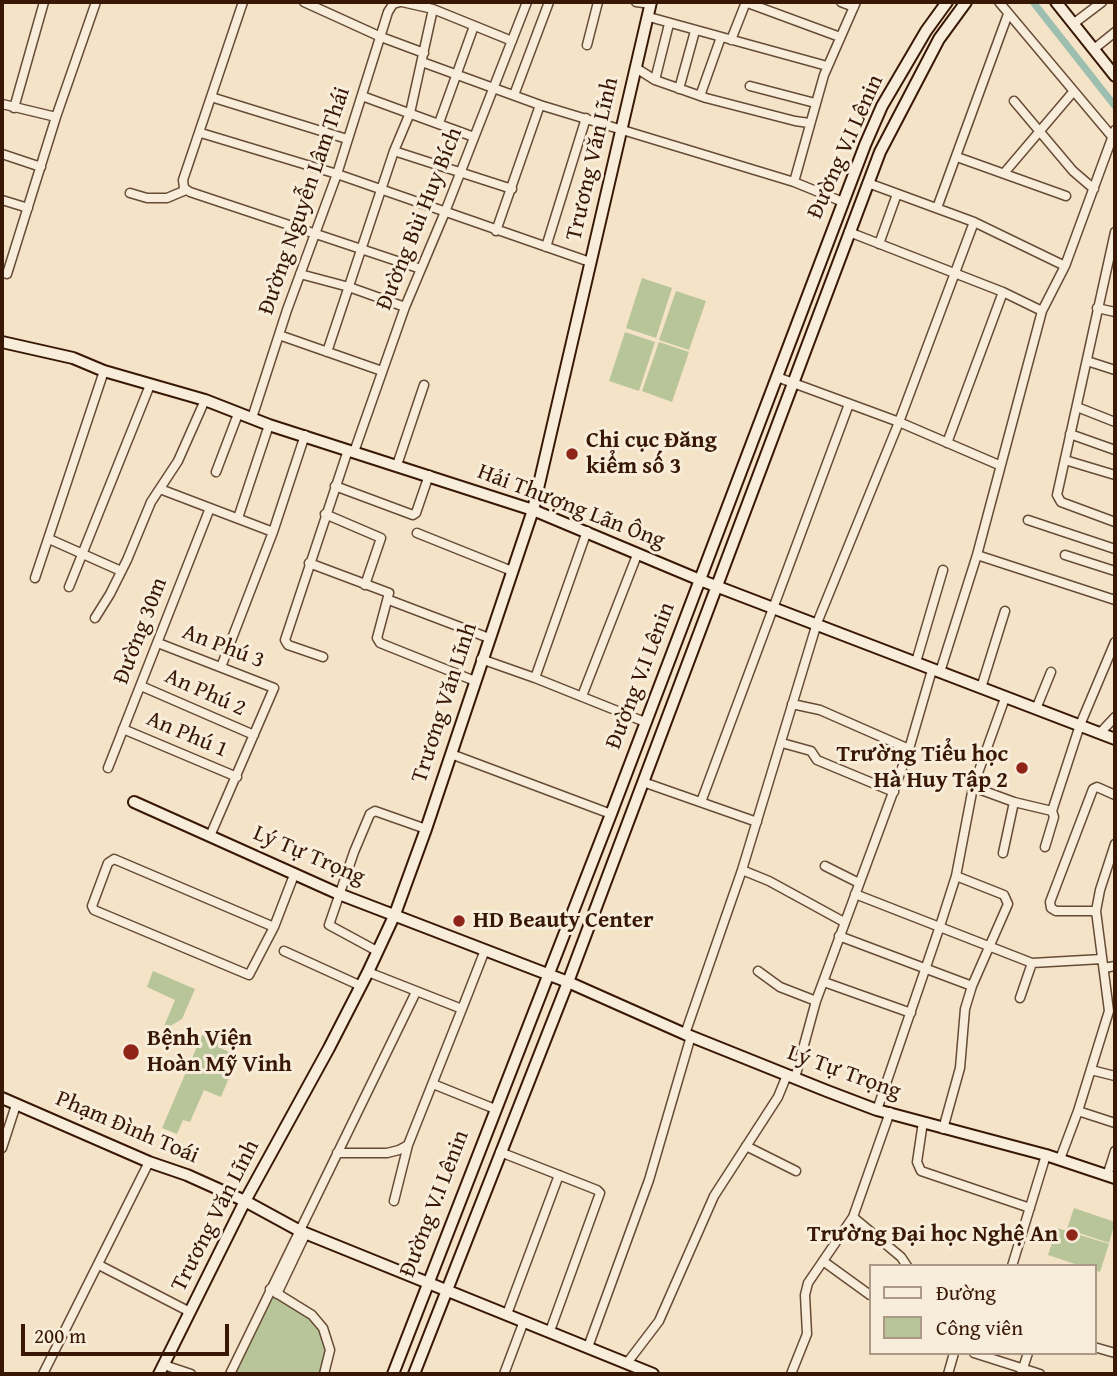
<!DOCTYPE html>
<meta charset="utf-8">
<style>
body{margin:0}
#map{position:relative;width:1117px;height:1376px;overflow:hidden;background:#f5e3c7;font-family:"Gentium Book Plus",serif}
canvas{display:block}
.frame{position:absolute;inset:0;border:4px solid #381804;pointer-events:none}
.legend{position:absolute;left:869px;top:1264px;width:228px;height:91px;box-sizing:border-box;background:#f8eddb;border:2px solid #ab9885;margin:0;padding:9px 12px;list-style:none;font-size:21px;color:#381804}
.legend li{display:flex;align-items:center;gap:14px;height:35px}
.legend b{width:35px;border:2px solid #ab9885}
.scale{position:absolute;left:21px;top:1324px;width:208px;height:32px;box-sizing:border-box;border:4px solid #381804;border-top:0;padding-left:9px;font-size:21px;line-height:24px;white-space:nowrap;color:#381804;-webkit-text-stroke:5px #f8eddb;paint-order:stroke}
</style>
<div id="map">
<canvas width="1117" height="1376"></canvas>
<div class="frame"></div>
<ul class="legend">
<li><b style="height:9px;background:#f8eddb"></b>Đường</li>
<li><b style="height:19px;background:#b7c599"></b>Công viên</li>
</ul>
<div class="scale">200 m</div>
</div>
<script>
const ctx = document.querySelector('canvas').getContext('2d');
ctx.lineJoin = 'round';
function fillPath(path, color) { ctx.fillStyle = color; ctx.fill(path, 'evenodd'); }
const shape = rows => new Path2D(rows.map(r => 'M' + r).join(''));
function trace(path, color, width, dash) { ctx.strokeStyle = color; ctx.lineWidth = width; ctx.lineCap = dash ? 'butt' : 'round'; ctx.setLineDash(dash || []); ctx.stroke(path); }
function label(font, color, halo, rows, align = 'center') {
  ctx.font = font + ' "Gentium Book Plus",serif'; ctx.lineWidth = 6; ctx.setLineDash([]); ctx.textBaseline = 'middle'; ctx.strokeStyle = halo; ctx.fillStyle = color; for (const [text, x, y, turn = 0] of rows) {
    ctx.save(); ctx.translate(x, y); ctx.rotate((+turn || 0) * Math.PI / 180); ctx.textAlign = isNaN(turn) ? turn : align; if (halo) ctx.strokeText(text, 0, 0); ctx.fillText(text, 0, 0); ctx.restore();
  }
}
fillPath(shape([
 [642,278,672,288,656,338,626,328],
 [676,291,706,301,689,350,659,340],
 [625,332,655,342,639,391,609,381],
 [659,342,689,352,672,402,642,391],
 [153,971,195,989,182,1019,162,1031,175,1000,147,987],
 [202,1035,220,1043,218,1047,238,1056,221,1097,204,1090,190,1122,183,1120,177,1134,162,1128],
 [1074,1208,1115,1222,1109,1243,1067,1229],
 [1057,1228,1109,1244,1100,1272,1094,1270,1094,1266,1081,1266,1048,1255],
 [270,1289,312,1315,328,1339,324,1374,231,1374]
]), '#b7c599');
trace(shape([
 [1033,2,1115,106]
]), '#9dbfb0', 7);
const street = shape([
 [243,2,183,180,184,188,190,192,421,269],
 [304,2,381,37,424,53],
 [402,2,433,9,512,41],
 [636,2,651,4],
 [745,2,840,37],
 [841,2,854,7],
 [999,2,1114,139],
 [649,17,827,66],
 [1073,24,1102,2],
 [731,40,746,2],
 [587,45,598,2],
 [1094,49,1115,32],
 [422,62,540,105,794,182,843,202],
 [636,68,655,80,706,98,795,121,809,123],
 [655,80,669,24],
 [750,86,815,103],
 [679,89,695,31],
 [514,95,549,2],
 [362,96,474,137],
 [700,96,721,37],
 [211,97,347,139],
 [1014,101,1073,171,1094,189],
 [2,104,56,117],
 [14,108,44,2],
 [439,123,474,26],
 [201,133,337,174,590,262],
 [394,151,512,189],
 [2,154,41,167],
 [957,157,1066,196],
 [1005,172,1073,92],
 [794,182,824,75,856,2],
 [868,183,974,222,1065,266],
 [130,193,147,198,167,198,186,190],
 [2,200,28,208],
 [937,208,1008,14],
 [496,231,540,105],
 [849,232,1003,292,1042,311],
 [1115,232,1057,495,1061,502,1115,522],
 [879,244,897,194],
 [546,247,586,118],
 [7,274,56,117,96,2],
 [300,274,349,287,405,307],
 [1097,308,1115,312],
 [279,335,382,371],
 [327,352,394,151,410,113,433,9],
 [1087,361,1115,370],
 [777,377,899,422,999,465],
 [1077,407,1115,422],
 [252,418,287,310,337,174,388,12,393,4,400,2],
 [1070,434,1115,450],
 [947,443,1003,292],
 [354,452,405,307,445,212,527,2],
 [1065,460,1115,475],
 [397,465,424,385],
 [216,472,238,414],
 [335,486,413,515,416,513,429,475],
 [160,489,273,532],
 [325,514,381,538,365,585],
 [238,518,269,425],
 [1028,520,1115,549],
 [417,533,512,571],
 [49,539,121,571],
 [977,555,1115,600],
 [1065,555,1115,571],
 [309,563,389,593,377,638,380,643,475,681],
 [35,578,104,371],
 [69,587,150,385],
 [389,600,489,638],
 [95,618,110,594,127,560,151,502,178,461,205,400],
 [158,643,274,688,210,836],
 [323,657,288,645,285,640,348,450],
 [481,659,535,678,645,722],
 [916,662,943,570],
 [221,667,273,532,305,435],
 [940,672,977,555,1042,311,1065,266,1115,130],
 [535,678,587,531],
 [141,686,254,735],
 [981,688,1005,611],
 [582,696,637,555],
 [792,704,820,710,909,749],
 [1036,709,1051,672],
 [123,729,237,777],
 [1101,732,1115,717],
 [782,743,811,751,817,760,894,792],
 [451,754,611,814],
 [108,768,210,508],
 [643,782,757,822],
 [973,787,1014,802,1052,811,1080,725,1115,642],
 [701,802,849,404],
 [1045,847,1054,817,1052,811],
 [1003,853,1014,802],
 [825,866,859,883],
 [742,870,769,881,844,922],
 [855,894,1032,963,1102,959],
 [1096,911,1056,911,1051,908,1050,902,1093,789,1097,787,1115,795],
 [274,927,114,859,108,863,92,906,94,910,249,975,274,927,294,875],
 [839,936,972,986],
 [284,951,361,986],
 [377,951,329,925,354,852,370,814,375,811,426,829],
 [1104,968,1115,966],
 [758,971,780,987,816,1001],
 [368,972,462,1009,408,1145,394,1201],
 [824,982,911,1013],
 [1020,998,1032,963],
 [462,1009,485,950],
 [685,1034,742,870,817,623,899,422,974,222],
 [1091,1070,1115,1076],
 [795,1078,816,1001,909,749,932,670],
 [433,1084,495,1109],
 [877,1110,940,926,956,876,973,787,1005,698],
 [1078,1111,1115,1123],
 [923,1122,917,1162,921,1171,1030,1208],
 [943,1129,960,1068,965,1009,972,986,1008,904,1004,895,956,876],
 [746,1146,796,1171],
 [2,1148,16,1105],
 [500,1152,597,1190,600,1193,550,1331],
 [337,1153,387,1153,399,1150,408,1145],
 [1060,1159,1078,1111,1109,1011,1096,911,1100,890,1115,844],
 [1107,1176,1115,1151],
 [853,1217,901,1257,907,1266],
 [823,1261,870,1295],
 [99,1265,190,1312],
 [1012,1266,1046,1155],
 [270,1289,312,1315,323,1328,330,1350,324,1374],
 [277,1294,306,1233],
 [507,1314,559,1175],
 [588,1347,649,1180,691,1036],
 [1094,1347,1115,1353],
 [974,1353,1040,1374],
 [627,1363,659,1321,714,1196,778,1097,787,1075],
 [164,1365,191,1374],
 [43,1374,149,1162],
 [230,1374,416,992],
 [504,1374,524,1321],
 [791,1374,807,1334,805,1295,808,1283,853,1217,890,1112],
 [948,1374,954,1353],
 [1021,1374,1028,1353]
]);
const secondary = shape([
 [1056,2,1115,76],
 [2,342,73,358,104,371,205,400,269,425,533,510,700,580,1115,739],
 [134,802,339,894,568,982,685,1034,827,1091,877,1110,1046,1155,1115,1178],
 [2,1098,149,1162,187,1175,245,1201,300,1231,653,1374],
 [159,1374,245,1201,329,1048,368,972,395,914,426,829,533,510,651,2],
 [393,1374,611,814,865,145,882,106,926,31,947,2],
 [414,1374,568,982,880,152,939,39,966,2]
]);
trace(street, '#674b35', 11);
trace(secondary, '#381804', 14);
trace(street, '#f8eddb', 8);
trace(secondary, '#f8eddb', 10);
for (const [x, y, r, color] of [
 [572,454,7,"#8f2418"],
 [1022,768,7,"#8f2418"],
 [459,921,7,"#8f2418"],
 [131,1052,9,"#8f2418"],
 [1072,1235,7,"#8f2418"]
]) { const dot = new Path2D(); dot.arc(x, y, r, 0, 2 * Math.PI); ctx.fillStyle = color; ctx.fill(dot); trace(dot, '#f8eddb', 2.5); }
label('23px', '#381804', '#f8eddb', [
 ["Đường V.I Lênin",846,147,-66],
 ["Trương Văn Lĩnh",593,159,-77],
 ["Đường Nguyễn Lâm Thái",305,201,-71],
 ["Đường Bùi Huy Bích",420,219,-68],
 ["Hải Thượng Lãn Ông",571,507,21],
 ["Đường 30m",141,631,-69],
 ["An Phú 3",223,647,21],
 ["Đường V.I Lênin",641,676,-69],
 ["An Phú 2",205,693,24],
 ["Trương Văn Lĩnh",445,703,-72],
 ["An Phú 1",187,735,23],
 ["Lý Tự Trọng",309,856,23],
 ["Lý Tự Trọng",844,1073,20],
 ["Phạm Đình Toái",127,1128,23],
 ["Đường V.I Lênin",435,1204,-69],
 ["Trương Văn Lĩnh",216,1216,-63]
]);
label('bold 23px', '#381804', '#f8eddb', [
 ["Chi cục Đăng",586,441],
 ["kiểm số 3",586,467],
 ["Trường Tiểu học",1008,755,"right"],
 ["Hà Huy Tập 2",1008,781,"right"],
 ["HD Beauty Center",473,921],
 ["Bệnh Viện",147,1039],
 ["Hoàn Mỹ Vinh",147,1065],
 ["Trường Đại học Nghệ An",1058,1235,"right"]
], 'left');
</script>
